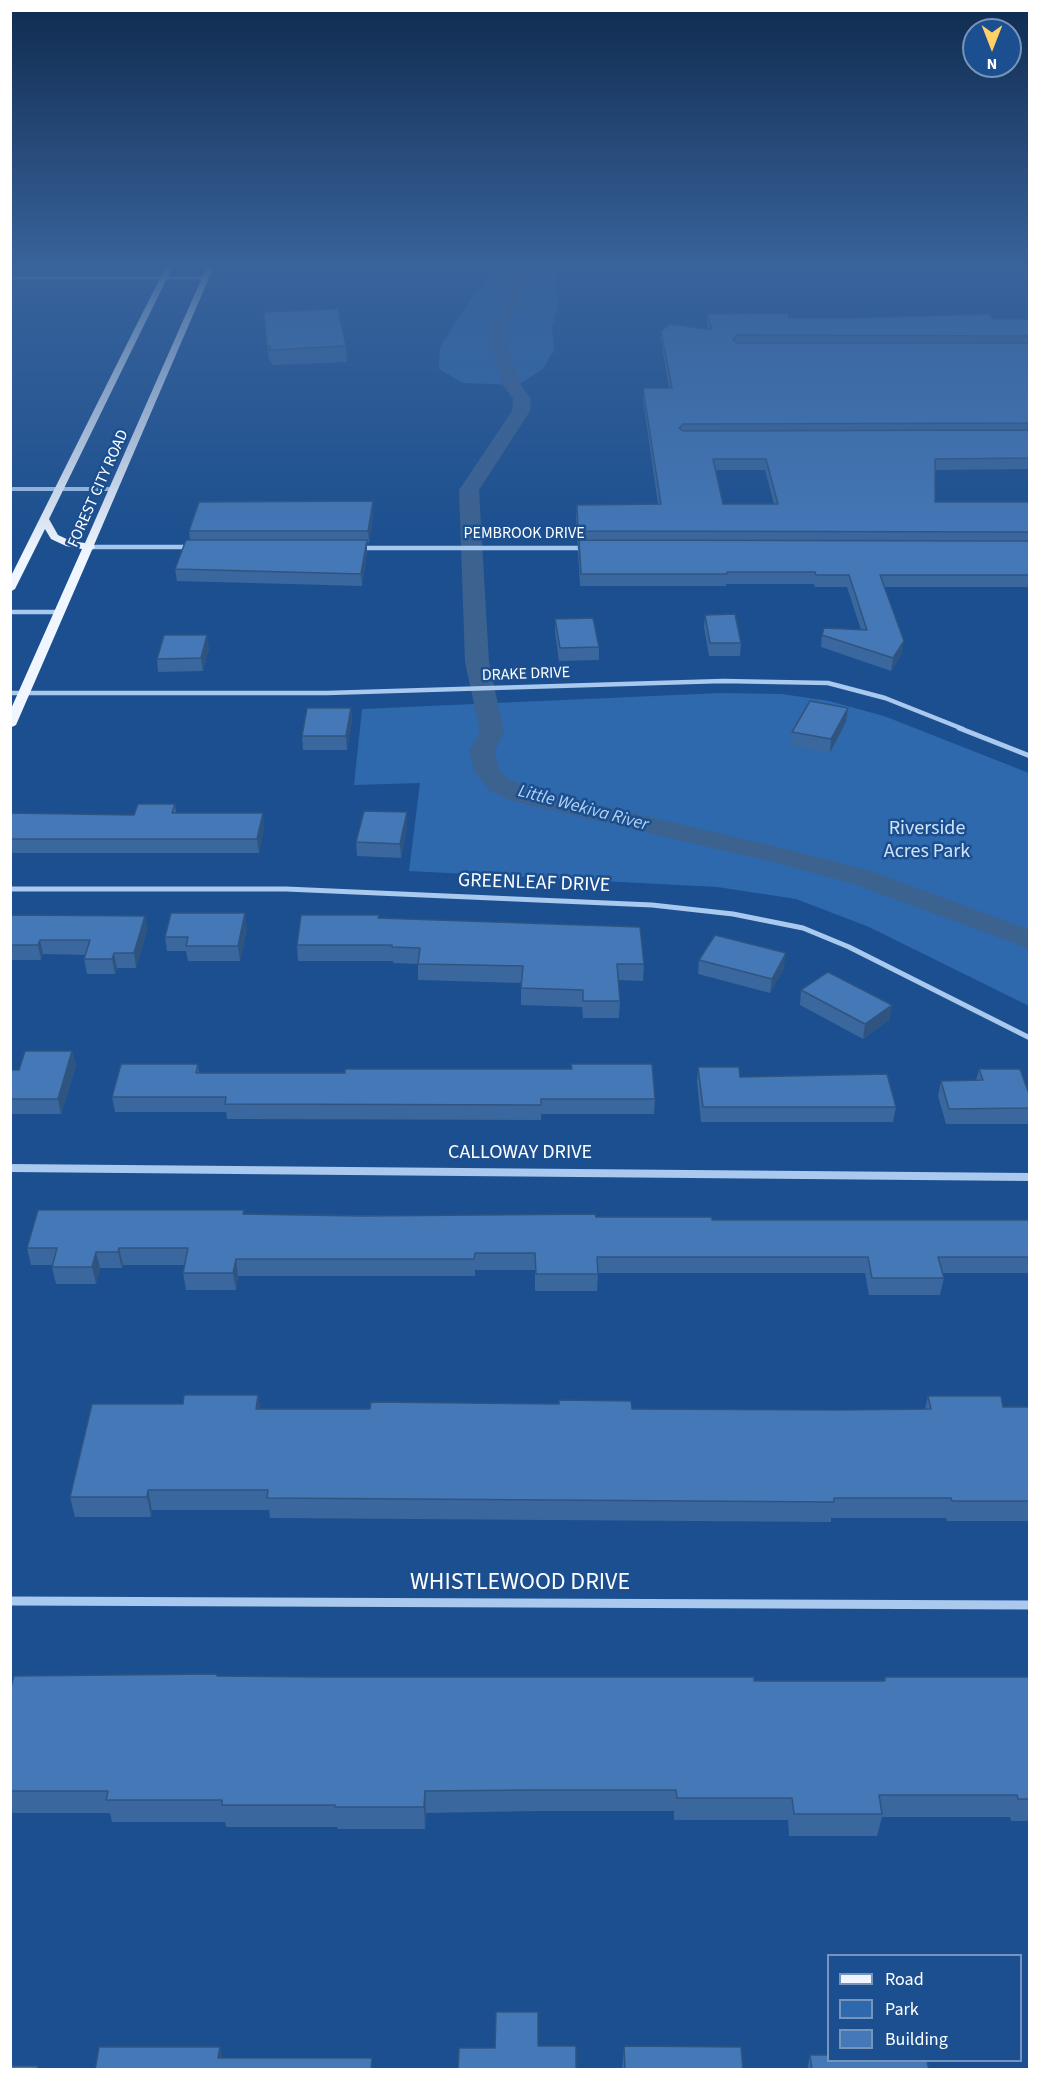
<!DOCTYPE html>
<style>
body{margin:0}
#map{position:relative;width:1040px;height:2080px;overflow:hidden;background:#1b4f8f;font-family:"Source Sans 3",sans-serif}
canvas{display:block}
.frame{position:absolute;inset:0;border:12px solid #fff;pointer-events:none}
.legend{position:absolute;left:827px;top:1954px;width:195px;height:108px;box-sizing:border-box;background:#1b4f8f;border:2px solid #7695bc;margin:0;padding:8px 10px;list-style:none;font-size:18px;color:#fff}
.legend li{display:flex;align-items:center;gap:12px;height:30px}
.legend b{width:30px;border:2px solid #7695bc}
.north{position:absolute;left:962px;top:18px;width:60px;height:60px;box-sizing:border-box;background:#1b4f8f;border:2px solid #7695bc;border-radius:50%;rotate:180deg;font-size:16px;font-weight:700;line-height:24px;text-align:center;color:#fff}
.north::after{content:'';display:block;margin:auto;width:21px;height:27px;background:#ffd166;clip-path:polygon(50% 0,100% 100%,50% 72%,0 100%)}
</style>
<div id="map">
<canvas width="1040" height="2080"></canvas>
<div class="frame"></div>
<ul class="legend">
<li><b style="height:8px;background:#f0f6ff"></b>Road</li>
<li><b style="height:16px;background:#2e69ad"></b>Park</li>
<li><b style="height:16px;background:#4478b7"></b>Building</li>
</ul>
<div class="north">N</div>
</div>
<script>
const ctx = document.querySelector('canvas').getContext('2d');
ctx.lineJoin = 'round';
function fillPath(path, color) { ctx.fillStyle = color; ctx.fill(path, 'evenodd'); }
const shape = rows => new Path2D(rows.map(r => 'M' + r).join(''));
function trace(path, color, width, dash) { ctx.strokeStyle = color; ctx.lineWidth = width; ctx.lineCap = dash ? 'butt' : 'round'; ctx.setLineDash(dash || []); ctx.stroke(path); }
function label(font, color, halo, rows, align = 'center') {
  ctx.font = font + ' "Source Sans 3",sans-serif'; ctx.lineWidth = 5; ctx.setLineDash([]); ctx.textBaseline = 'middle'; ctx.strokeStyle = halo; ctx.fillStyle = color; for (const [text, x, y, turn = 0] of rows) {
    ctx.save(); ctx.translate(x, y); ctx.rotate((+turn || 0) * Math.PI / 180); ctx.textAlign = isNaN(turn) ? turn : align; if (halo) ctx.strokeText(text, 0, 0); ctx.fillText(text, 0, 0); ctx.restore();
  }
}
fillPath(shape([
 [503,264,560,264,555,270,558,304,552,328,554,350,543,369,518,385,463,383,439,369,440,347,472,297],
 [720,693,782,694,829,701,884,716,1029,773,1029,1006,869,927,796,899,717,887,409,871,420,783,354,785,362,709]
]), '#2e69ad');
fillPath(shape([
 [520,264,534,264,504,338,521,385,531,399,530,411,479,490,489,662,504,732,495,751,499,769,507,778,530,789,778,847,871,871,1030,930,1030,949,851,883,772,862,512,801,489,790,478,776,474,771,469,751,480,732,465,662,459,490,512,411,513,399,503,385,488,338,520,264]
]), '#3c6290');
trace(shape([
 [10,278,206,278]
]), '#a9c9ee', 3);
trace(shape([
 [90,547,191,547],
 [360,548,584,548],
 [10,612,61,612],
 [10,693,327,693,723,681,828,683,885,698,963,729]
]), '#a9c9ee', 4.5);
trace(shape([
 [959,728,1030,756],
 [10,889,286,889,652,905,733,914,803,928,849,947,1030,1038]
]), '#a9c9ee', 5);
trace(shape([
 [10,1601,1030,1605]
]), '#a9c9ee', 9);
fillPath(shape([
 [10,487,115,487,118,489,115,491,10,491,10,487],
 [10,1164,1030,1173,1030,1181,10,1172,10,1164]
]), '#a9c9ee');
fillPath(shape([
 [167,264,174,264,49,519,58,535,71,541,85,543,208,264,215,264,94,545,95,547,92,550,16,725,10,728,10,711,82,549,66,546,51,539,45,529,15,589,10,592,10,578,167,264]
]), '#f0f6ff');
fillPath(shape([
 [82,264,128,264,127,266,82,266],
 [272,264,443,264,442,268,272,268],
 [264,312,346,346,347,362,272,365,271,361,269,361],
 [707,314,789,318,1029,319,1029,469,935,470,935,502,1029,502,1029,587,884,587,902,653,891,671,821,647,822,635,861,630,847,587,815,587,814,584,726,584,726,586,580,586,576,517,577,505,658,504,643,399,643,388,669,388,661,341,661,331,708,330,707,324],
 [716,470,765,470,774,504,723,504],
 [373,501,373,513,369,543,367,543,367,552,362,586,177,581,175,569,190,540,189,531],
 [705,615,741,643,740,656,709,656,704,627],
 [555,619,599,647,599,660,559,661,555,632],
 [209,648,203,671,158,672,157,659],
 [351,708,352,721,347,750,303,750,302,736],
 [848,708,846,722,830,753,791,746,792,732],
 [175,804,176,813,264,827,259,853,10,853,10,813,134,815],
 [407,812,407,826,401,858,357,856,356,842],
 [10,915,145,916,147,930,136,968,117,968,115,974,87,974,84,959,86,955,43,954,41,960,10,960],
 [379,918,644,964,643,981,618,980,620,1001,619,1018,583,1018,582,1007,521,1005,521,983,418,980,418,964,393,963,393,961,298,961,297,945],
 [247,928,240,961,188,961,186,951,167,951,165,937],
 [699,960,784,968,770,993,698,974],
 [801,990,892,1005,889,1020,863,1039,800,1005],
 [72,1051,76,1066,61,1114,10,1114,10,1070,19,1070],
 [198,1064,199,1073,655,1099,654,1114,541,1114,541,1120,227,1119,226,1112,115,1112,112,1097],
 [698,1067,740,1077,896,1107,893,1122,701,1122,697,1082],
 [979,1069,1029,1094,1029,1124,946,1124,938,1096,941,1081,976,1080],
 [245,1214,596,1217,712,1220,1029,1220,1029,1273,942,1273,944,1278,940,1295,869,1295,865,1273,598,1273,597,1291,535,1291,535,1270,475,1270,475,1276,238,1276,236,1290,186,1290,183,1273,185,1265,123,1265,122,1268,100,1268,96,1284,56,1284,52,1267,52,1265,31,1265,27,1248],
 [258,1395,260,1409,839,1410,925,1409,928,1396,1003,1407,1029,1407,1029,1521,947,1521,946,1518,831,1518,831,1522,270,1518,269,1510,152,1510,151,1517,75,1517,70,1497,183,1404],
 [218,1676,754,1681,884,1681,885,1677,1029,1677,1029,1821,1011,1821,1010,1817,882,1817,877,1836,789,1836,788,1820,674,1820,674,1811,538,1811,426,1813,425,1829,338,1829,337,1827,226,1827,225,1822,112,1822,110,1813,10,1813,10,1691],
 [624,2046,743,2070,622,2070],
 [810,2055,929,2070,807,2070]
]), '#3a679d');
fillPath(shape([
 [10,264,18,264,10,274],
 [373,501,373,513,369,543,368,531],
 [367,540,367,552,362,586,361,574],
 [207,635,209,648,203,671,201,658],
 [904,641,902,653,891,671,893,658],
 [351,708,352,721,347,750,346,736],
 [848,708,846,722,830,753,831,739],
 [407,812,407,826,401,858,400,844],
 [263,813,264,827,259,853,257,839],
 [245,913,247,928,240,961,238,946],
 [145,916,147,930,136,968,134,953],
 [40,940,43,954,41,960,38,945],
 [114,953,117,968,115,974,112,959],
 [786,953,784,968,770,993,772,979],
 [892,1005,889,1020,863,1039,865,1024],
 [72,1051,76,1066,61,1114,58,1099],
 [119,1248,123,1265,122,1268,118,1252],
 [96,1252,100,1268,96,1284,92,1267],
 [236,1259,238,1276,236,1290,233,1273],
 [258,1395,261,1415,256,1409],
 [148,1490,152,1510,151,1517,147,1497],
 [425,1791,426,1813,425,1829,424,1807],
 [220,2047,224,2064,218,2058]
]), '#305480');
const building = shape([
 [338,309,346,346,270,350,270,346,267,346,264,312,338,309],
 [788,313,789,318,854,318,989,314,992,319,1029,319,1029,336,737,335,733,340,737,343,1029,343,1029,423,683,424,679,428,683,431,1029,430,1029,458,935,459,935,502,1029,502,1029,532,578,531,577,505,661,504,643,388,672,388,661,331,670,324,712,330,707,314,788,313],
 [713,459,766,459,778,504,723,504,713,459],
 [373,501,368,531,189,531,199,502,373,501],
 [186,540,367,540,361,574,175,569,186,540],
 [579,540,1029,541,1029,575,880,575,904,641,893,658,822,635,824,628,867,630,849,575,816,575,815,572,727,572,727,574,581,574,579,540],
 [735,614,741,643,710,643,705,615,735,614],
 [593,618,599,647,560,648,555,619,593,618],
 [164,635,207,635,201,658,157,659,164,635],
 [810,701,848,708,831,739,792,732,810,701],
 [307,708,351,708,346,736,302,736,307,708],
 [138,804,175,804,172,813,263,813,257,839,10,839,10,813,134,815,138,804],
 [364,811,407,812,400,844,356,842,364,811],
 [171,913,245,913,238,946,186,946,188,937,165,937,171,913],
 [10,915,145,916,134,953,114,953,112,959,84,959,90,940,40,940,38,945,10,945,10,915],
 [301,915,379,915,378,918,640,927,644,964,617,964,620,1001,583,1001,583,990,521,988,523,966,418,964,420,948,392,947,392,945,297,945,301,915],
 [715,935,786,953,772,979,699,960,715,935],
 [828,972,892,1005,865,1024,801,990,828,972],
 [25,1051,72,1051,58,1099,10,1099,10,1070,19,1070,25,1051],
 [121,1064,198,1064,196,1073,345,1073,345,1069,572,1069,571,1064,652,1064,655,1099,541,1099,541,1105,225,1104,226,1097,112,1097,121,1064],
 [698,1067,739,1067,740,1077,887,1074,896,1107,703,1107,698,1067],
 [979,1069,1020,1069,1029,1094,1029,1108,949,1109,941,1081,983,1080,979,1069],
 [38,1210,244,1210,243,1214,362,1216,595,1214,596,1217,712,1217,712,1220,1029,1220,1029,1257,938,1257,944,1278,872,1278,868,1257,597,1257,598,1274,536,1274,535,1253,475,1253,474,1259,236,1259,233,1273,183,1273,188,1248,119,1248,118,1252,96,1252,92,1267,52,1267,57,1248,27,1248,38,1210],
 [184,1395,258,1395,256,1409,370,1409,371,1402,559,1404,559,1400,631,1401,632,1409,839,1410,931,1409,928,1396,1001,1396,1003,1407,1029,1407,1029,1501,952,1501,951,1498,834,1498,834,1502,267,1498,268,1490,148,1490,147,1497,70,1497,92,1404,183,1404,184,1395],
 [217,1674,217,1676,323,1677,754,1677,754,1681,885,1681,885,1677,1029,1677,1029,1799,1018,1799,1017,1795,879,1795,882,1814,794,1814,792,1798,677,1798,676,1790,538,1790,425,1791,424,1807,335,1807,335,1805,222,1805,222,1800,106,1800,108,1791,10,1791,10,1691,14,1676,217,1674],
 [496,2012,538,2012,538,2046,576,2046,576,2070,458,2070,459,2048,495,2048,496,2012],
 [624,2046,741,2047,743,2070,625,2070,624,2046],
 [99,2047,220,2047,218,2058,372,2058,371,2070,95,2070,99,2047],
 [810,2055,828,2055,828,2061,927,2061,929,2070,812,2070,810,2055],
 [10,2066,38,2066,37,2070,10,2070,10,2066]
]);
fillPath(building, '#4478b7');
trace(building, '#305480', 1.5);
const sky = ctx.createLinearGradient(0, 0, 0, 555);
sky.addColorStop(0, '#0f2b4f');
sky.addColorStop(0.48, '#39639b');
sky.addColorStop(1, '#39639b00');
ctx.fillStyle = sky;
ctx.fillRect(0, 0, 1040, 555);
label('16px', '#fff', '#1b4f8f', [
 ["FOREST CITY ROAD",99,489,-66],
 ["PEMBROOK DRIVE",524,534],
 ["DRAKE DRIVE",526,675,-2]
]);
label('italic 18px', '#b5d3f5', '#1b4f8f', [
 ["Little Wekiva River",583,809,15]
]);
label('20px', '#cfe3fa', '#1b4f8f', [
 ["Riverside",927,830],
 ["Acres Park",927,853]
]);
label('20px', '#fff', '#1b4f8f', [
 ["GREENLEAF DRIVE",534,884,2],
 ["CALLOWAY DRIVE",520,1154]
]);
label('24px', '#fff', '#1b4f8f', [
 ["WHISTLEWOOD DRIVE",520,1584]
]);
</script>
